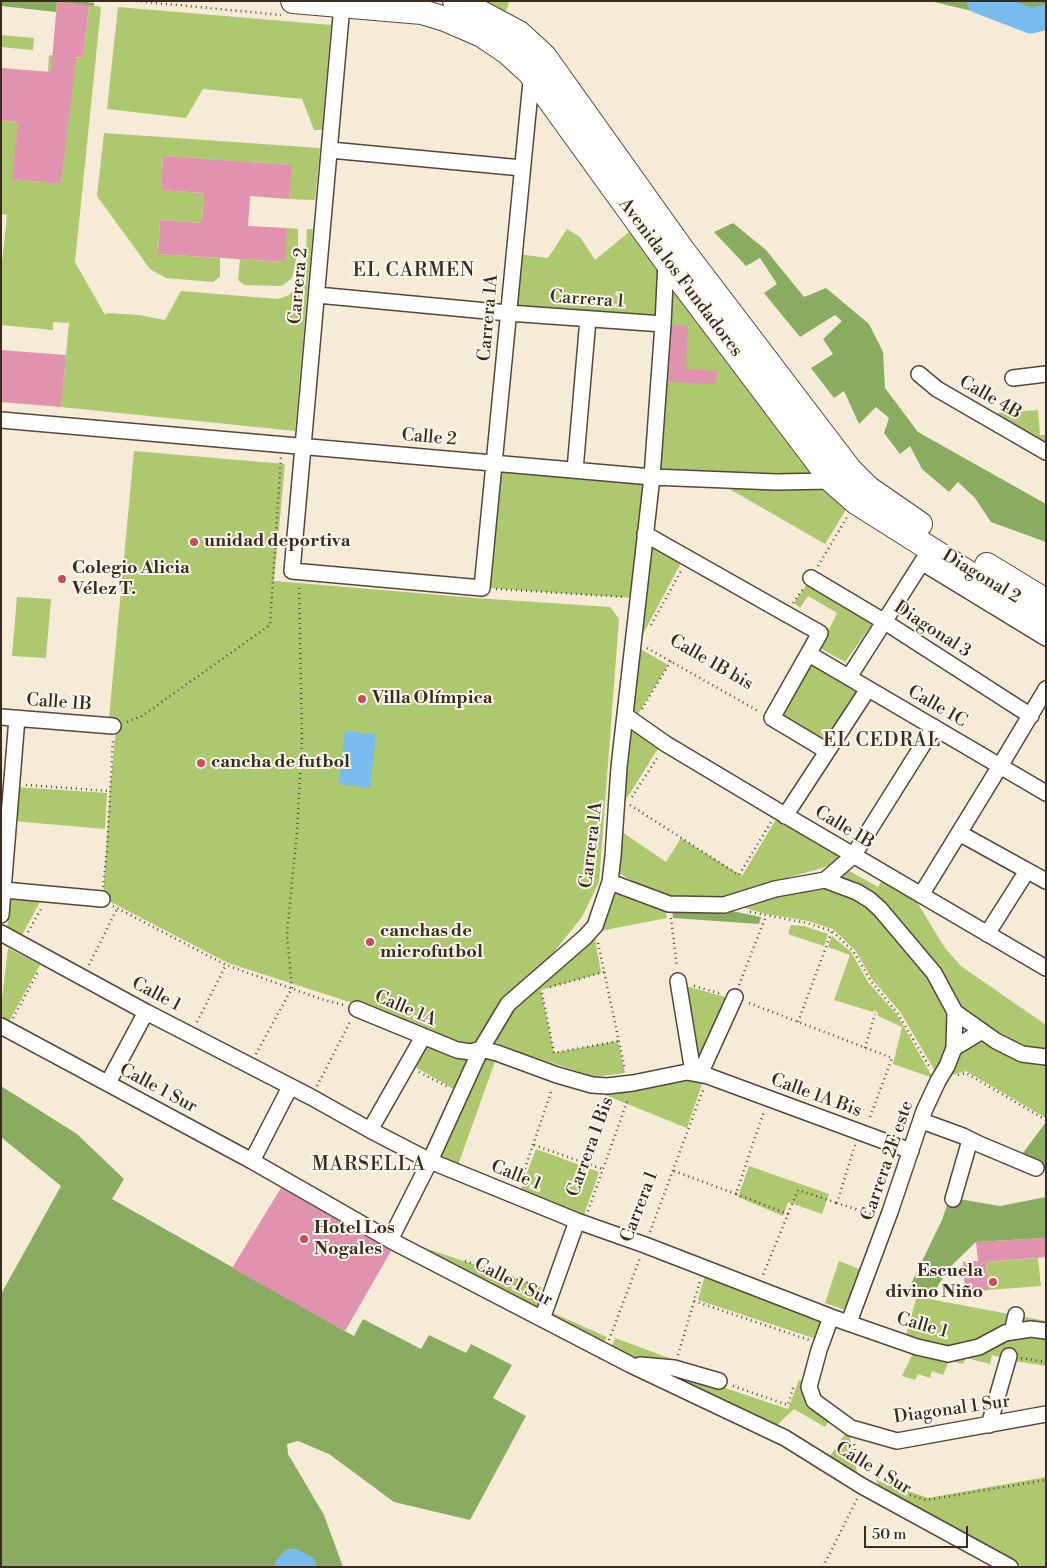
<!DOCTYPE html>
<meta charset="utf-8">
<style>
body{margin:0}
#map{position:relative;width:1047px;height:1568px;overflow:hidden;background:#f6ebd7;font-family:"Libre Bodoni",serif}
canvas{display:block}
.frame{position:absolute;inset:0;border:2px solid #3b2a1e;pointer-events:none}
.scale{position:absolute;left:864px;top:1526px;width:104px;height:22px;box-sizing:border-box;border:2px solid #3b2a1e;border-top:0;padding-left:6px;font-size:15px;line-height:18px;white-space:nowrap;color:#3b2a1e;-webkit-text-stroke:4px #fbf7ec;paint-order:stroke}
</style>
<div id="map">
<canvas width="1047" height="1568"></canvas>
<div class="frame"></div>
<div class="scale">50 m</div>
</div>
<script>
const ctx = document.querySelector('canvas').getContext('2d');
ctx.lineJoin = 'round';
function fillPath(path, color) { ctx.fillStyle = color; ctx.fill(path, 'evenodd'); }
const shape = rows => new Path2D(rows.map(r => 'M' + r).join(''));
function trace(path, color, width, dash) { ctx.strokeStyle = color; ctx.lineWidth = width; ctx.lineCap = dash ? 'butt' : 'round'; ctx.setLineDash(dash || []); ctx.stroke(path); }
function label(font, color, halo, rows, align = 'center') {
  ctx.font = font + ' "Libre Bodoni",serif'; ctx.lineWidth = 4; ctx.setLineDash([]); ctx.textBaseline = 'middle'; ctx.strokeStyle = halo; ctx.fillStyle = color; for (const [text, x, y, turn = 0] of rows) {
    ctx.save(); ctx.translate(x, y); ctx.rotate((+turn || 0) * Math.PI / 180); ctx.textAlign = isNaN(turn) ? turn : align; if (halo) ctx.strokeText(text, 0, 0); ctx.fillText(text, 0, 0); ctx.restore();
  }
}
fillPath(shape([
 [458,1,507,1,509,3,503,19],
 [89,5,101,7,75,262,105,315,107,313,139,315,165,320,181,291,278,299,289,295,300,286,305,268,307,229,313,229,295,431,61,407,69,323,53,322,53,330,1,325,1,272,7,215,1,214,1,120,18,122,13,179,61,184,73,75,48,72,49,55,83,58],
 [118,7,331,25,322,130,314,130,302,99,203,89,186,118,107,109],
 [1,35,34,38,33,50,1,47],
 [104,133,320,148,315,200,289,199,291,165,163,156,161,190,204,193,202,223,160,220,158,254,284,262,287,228,298,229,298,250,292,278,282,286,244,285,238,280,240,259,220,258,220,277,213,282,166,278,150,269,97,196],
 [635,227,663,262,659,319,513,309,518,254,548,258,567,229,580,237,595,260],
 [669,276,816,469,811,479,655,472],
 [1038,410,1040,435,1046,435,1046,449,985,414],
 [134,451,285,464,274,581,476,598,610,607,619,619,599,882,582,917,549,958,503,998,477,1044,464,1049,359,1005,228,963,103,898,110,791,116,728,109,718],
 [500,470,644,481,633,598,489,588],
 [721,484,830,486,850,503,825,544],
 [648,543,682,561,643,634],
 [811,578,876,619,845,662,820,648,837,613,808,596,800,608,794,603],
 [17,597,51,599,46,658,12,656],
 [637,647,668,665,637,716,630,713],
 [812,660,863,691,825,749,778,720],
 [630,724,661,744,625,801],
 [15,787,107,793,105,829,13,821],
 [778,816,847,856,839,862,819,869,768,883,724,900,676,897,640,886,619,873,619,858,622,832,666,862,681,838,742,876],
 [844,868,878,887,883,879,912,894,945,948,961,966,1046,1025,1046,1054,1024,1051,957,1011,871,897,831,880],
 [824,883,867,903,930,973,951,1012,951,1048,938,1076,901,1013,872,979,855,950,833,929,808,921,766,914,735,905],
 [612,887,664,905,667,918,600,931],
 [11,894,43,896,21,937,7,930],
 [791,925,804,926,828,934,824,946,788,934],
 [594,932,601,973,541,990,554,1053,618,1041,625,1073,595,1077,522,1053,492,1041,510,1009],
 [832,936,851,952,868,982,897,1015,933,1078,893,1064,902,1027,878,1016,878,1013,874,1010,873,1012,834,1000,850,955,828,947],
 [8,948,40,965,8,1023,1,1019,1,1008],
 [682,985,729,998,699,1072],
 [982,1033,1046,1059,1046,1118,966,1071,942,1078,955,1050],
 [423,1039,471,1054,459,1092,410,1064],
 [483,1054,497,1056,457,1168,435,1159],
 [682,1076,704,1078,687,1128,595,1091],
 [536,1149,599,1172,582,1221,519,1194],
 [749,1166,829,1194,822,1214,788,1202,783,1216,738,1197],
 [401,1240,541,1287,540,1312],
 [1038,1258,1041,1286,988,1290,986,1262],
 [839,1261,862,1270,848,1311,825,1303],
 [706,1272,828,1318,819,1340,698,1300],
 [916,1299,929,1299,1046,1321,1046,1327,948,1352,905,1339],
 [551,1312,607,1337,603,1344,548,1318],
 [1046,1333,1046,1366,1014,1361,992,1355,990,1364,966,1358,963,1364,949,1361,943,1375,932,1371,930,1378,918,1374,915,1380,902,1376,915,1349,948,1357,1007,1336],
 [615,1338,672,1359,670,1365,636,1361,611,1348],
 [651,1370,674,1371,788,1409,799,1380,806,1382,831,1418,825,1427,794,1409,774,1428],
 [848,1430,859,1481,828,1459],
 [1046,1477,1046,1567,1023,1567,943,1526,881,1491,876,1480,928,1498]
]), '#adc86e');
fillPath(shape([
 [1,1,80,1,94,3,94,6,57,2,56,12,1,6],
 [930,1,1046,1,1046,25,1039,27],
 [733,223,766,250,804,297,826,288,869,324,883,352,885,388,918,432,1046,504,1046,542,991,522,975,498,958,482,949,492,922,469,910,446,900,454,884,433,889,418,876,407,859,424,844,391,834,398,811,368,833,354,823,339,842,321,835,315,800,337,764,293,777,284,760,258,746,266,714,232],
 [672,908,727,910,761,917,759,924,673,918],
 [1,1086,77,1134,124,1179,112,1199,345,1331,354,1336,363,1319,421,1349,429,1335,466,1353,471,1344,512,1365,493,1398,526,1416,470,1520,394,1502,329,1454,298,1441,287,1444,288,1454,324,1515,343,1567,1,1567,1,1294,61,1186,1,1137],
 [1046,1122,1046,1164,1044,1169,1020,1157],
 [1046,1197,1046,1238,976,1242,952,1265,929,1299,916,1299,906,1294,942,1220,949,1199,959,1199,1000,1206]
]), '#8aac61');
fillPath(shape([
 [345,731,376,734,370,788,339,784]
]), '#78bbee');
trace(shape([
 [979,1,1031,21,1046,17],
 [287,1567,292,1561,304,1567]
]), '#78bbee', 25);
fillPath(shape([
 [57,2,89,5,83,58,76,57,61,184,12,179,18,122,1,120,1,68,51,72],
 [163,156,292,165,289,199,250,196,248,226,287,228,285,262,158,254,160,220,202,223,204,193,161,190],
 [672,325,688,326,686,369,717,371,716,384,668,382],
 [1,350,66,355,61,407,1,402],
 [281,1188,391,1251,345,1331,232,1268],
 [1046,1238,1046,1257,986,1262,988,1290,965,1293,963,1262,978,1261,976,1242]
]), '#e192af');
const street = shape([
 [342,5,292,571,482,588,532,71],
 [330,150,522,168],
 [317,295,508,313,663,324],
 [919,374,937,389,1046,452],
 [1013,378,1046,374],
 [1,420,652,477,776,482,832,481,836,479],
 [575,470,588,319],
 [645,534,820,633,772,718,827,751],
 [923,563,1046,638],
 [811,578,885,622,1031,716],
 [809,654,1046,793],
 [849,677,931,548],
 [626,716,666,744,778,811,1046,968],
 [1,717,113,726],
 [785,816,868,689],
 [959,833,1046,881],
 [825,880,857,892,870,900,880,909,934,973,955,1012,996,1041,1022,1054,1046,1057],
 [610,882,669,904,724,905,775,889,825,880,853,856,934,727],
 [4,890,102,899],
 [921,895,1000,766,1046,689],
 [1,915,17,718],
 [1,933,146,1012,311,1097,370,1130,430,1161,577,1221,645,1245,831,1317,917,1347,948,1354,979,1347,1005,1333,1031,1329,1046,1331],
 [987,934,1027,871],
 [678,981,693,1072],
 [357,1009,457,1050,471,1052,481,1049,497,1053,557,1075,592,1085,607,1086,633,1083,687,1072,708,1076,911,1151],
 [1,1026,252,1161,390,1240,631,1365,785,1438,862,1486,1010,1567],
 [954,1048,982,1031],
 [700,1074,735,997],
 [108,1083,146,1012],
 [922,1121,963,1136,979,1144,1036,1168],
 [370,1130,423,1037],
 [252,1161,290,1087],
 [953,1199,970,1140],
 [390,1240,430,1161,481,1049,508,1004,585,937,595,926,610,882,613,856,619,767,652,477,663,324,666,261],
 [831,1317,819,1350,809,1387,814,1401,851,1428,897,1441,1046,1414],
 [542,1319,577,1221],
 [849,1322,890,1212,924,1111,938,1081,947,1066,954,1048,955,1012],
 [1012,1332,1016,1315],
 [640,1365,674,1368,719,1381],
 [989,1425,1009,1356]
]);
const primary = shape([
 [293,1,422,12,445,19,482,35,507,52,530,73,666,261,832,481,856,502,1046,622],
 [455,1,468,6,519,33,544,56,681,248,850,470,868,488,920,524],
 [987,565,1046,601]
]);
trace(street, '#57473a', 18);
trace(primary, '#57473a', 26);
trace(shape([
 [136,1,281,15],
 [818,566,847,517],
 [496,589,625,597],
 [793,603,803,589],
 [651,625,681,571],
 [647,648,760,712],
 [642,709,671,661],
 [127,722,142,716,270,625,281,457],
 [26,785,110,791],
 [632,797,659,755],
 [630,805,739,875,771,822],
 [103,887,107,850,113,740],
 [113,906,226,965,321,999,344,1005],
 [750,912,807,923,832,931,853,951,871,981,898,1014,929,1066],
 [671,918,677,967],
 [28,932,42,907],
 [598,943,625,1070],
 [89,965,117,909],
 [739,985,766,916],
 [694,986,722,994],
 [550,987,604,972],
 [542,993,554,1053,618,1041],
 [749,1003,892,1058,869,1120],
 [13,1018,39,970],
 [197,1022,226,965],
 [798,1022,832,931],
 [865,1048,875,1014],
 [256,1054,292,988,287,934,297,831,302,740,299,584],
 [419,1072,450,1088],
 [958,1075,966,1073,1046,1120],
 [317,1086,350,1022],
 [534,1145,602,1169],
 [855,1145,837,1203,874,1215],
 [674,1171,736,1194,764,1111],
 [520,1183,552,1089],
 [736,1194,788,1214,763,1275],
 [588,1211,628,1099],
 [788,1214,798,1190,837,1203],
 [650,1232,703,1090],
 [465,1261,538,1286],
 [694,1301,809,1340],
 [609,1340,640,1258],
 [678,1355,700,1281],
 [1021,1358,1046,1362],
 [733,1386,788,1405,794,1385],
 [854,1444,859,1468],
 [910,1495,926,1500,1046,1480],
 [823,1567,857,1499]
]), '#57473a', 2.5, [1, 4]);
trace(street, '#fff', 15);
trace(primary, '#fff', 24);
for (const [x, y, r, color] of [
 [194,542,5,"#d1495b"],
 [62,579,5,"#d1495b"],
 [362,699,5,"#d1495b"],
 [201,763,5,"#d1495b"],
 [370,942,5,"#d1495b"],
 [304,1239,5,"#d1495b"],
 [993,1282,5,"#d1495b"]
]) { const dot = new Path2D(); dot.arc(x, y, r, 0, 2 * Math.PI); ctx.fillStyle = color; ctx.fill(dot); trace(dot, '#fbf7ec', 2); }
label('18px', '#3b2a1e', '#fbf7ec', [
 ["Avenida los Fundadores",680,278,53],
 ["Carrera 2",299,286,-85],
 ["Carrera 1",587,300,4],
 ["Carrera 1A",489,318,-85],
 ["Calle 4B",990,398,30],
 ["Calle 2",429,438,5],
 ["Diagonal 2",981,577,31],
 ["Diagonal 3",932,630,33],
 ["Calle 1B bis",711,663,30],
 ["Calle 1B",59,703,4],
 ["Calle 1C",937,707,30],
 ["Calle 1B",844,828,31],
 ["Carrera 1A",592,845,-83],
 ["Calle 1",156,995,28],
 ["Calle 1A",405,1009,23],
 ["Calle 1 Sur",158,1089,28],
 ["Calle 1A Bis",816,1096,20],
 ["Carrera 1 Bis",591,1147,-70],
 ["Carrera 2E este",888,1161,-71],
 ["Calle 1",516,1176,22],
 ["Carrera 1",640,1207,-69],
 ["Calle 1 Sur",513,1283,27],
 ["Calle 1",922,1326,16],
 ["Diagonal 1 Sur",952,1410,-8],
 ["Calle 1 Sur",873,1469,31]
]);
label('bold 18px', '#3b2a1e', '#fbf7ec', [
 ["unidad deportiva",204,542],
 ["Colegio Alicia",72,569],
 ["Vélez T.",72,590],
 ["Villa Olímpica",372,699],
 ["cancha de futbol",211,763],
 ["canchas de",380,932],
 ["microfutbol",380,953],
 ["Hotel Los",314,1229],
 ["Nogales",314,1250],
 ["Escuela",983,1272,"right"],
 ["divino Niño",983,1293,"right"]
], 'left');
ctx.letterSpacing = '1px';
label('19px', '#3b2a1e', '#fbf7ec', [
 ["EL CARMEN",414,271],
 ["EL CEDRAL",882,741],
 ["MARSELLA",369,1165]
]);
ctx.letterSpacing = '0px';
</script>
